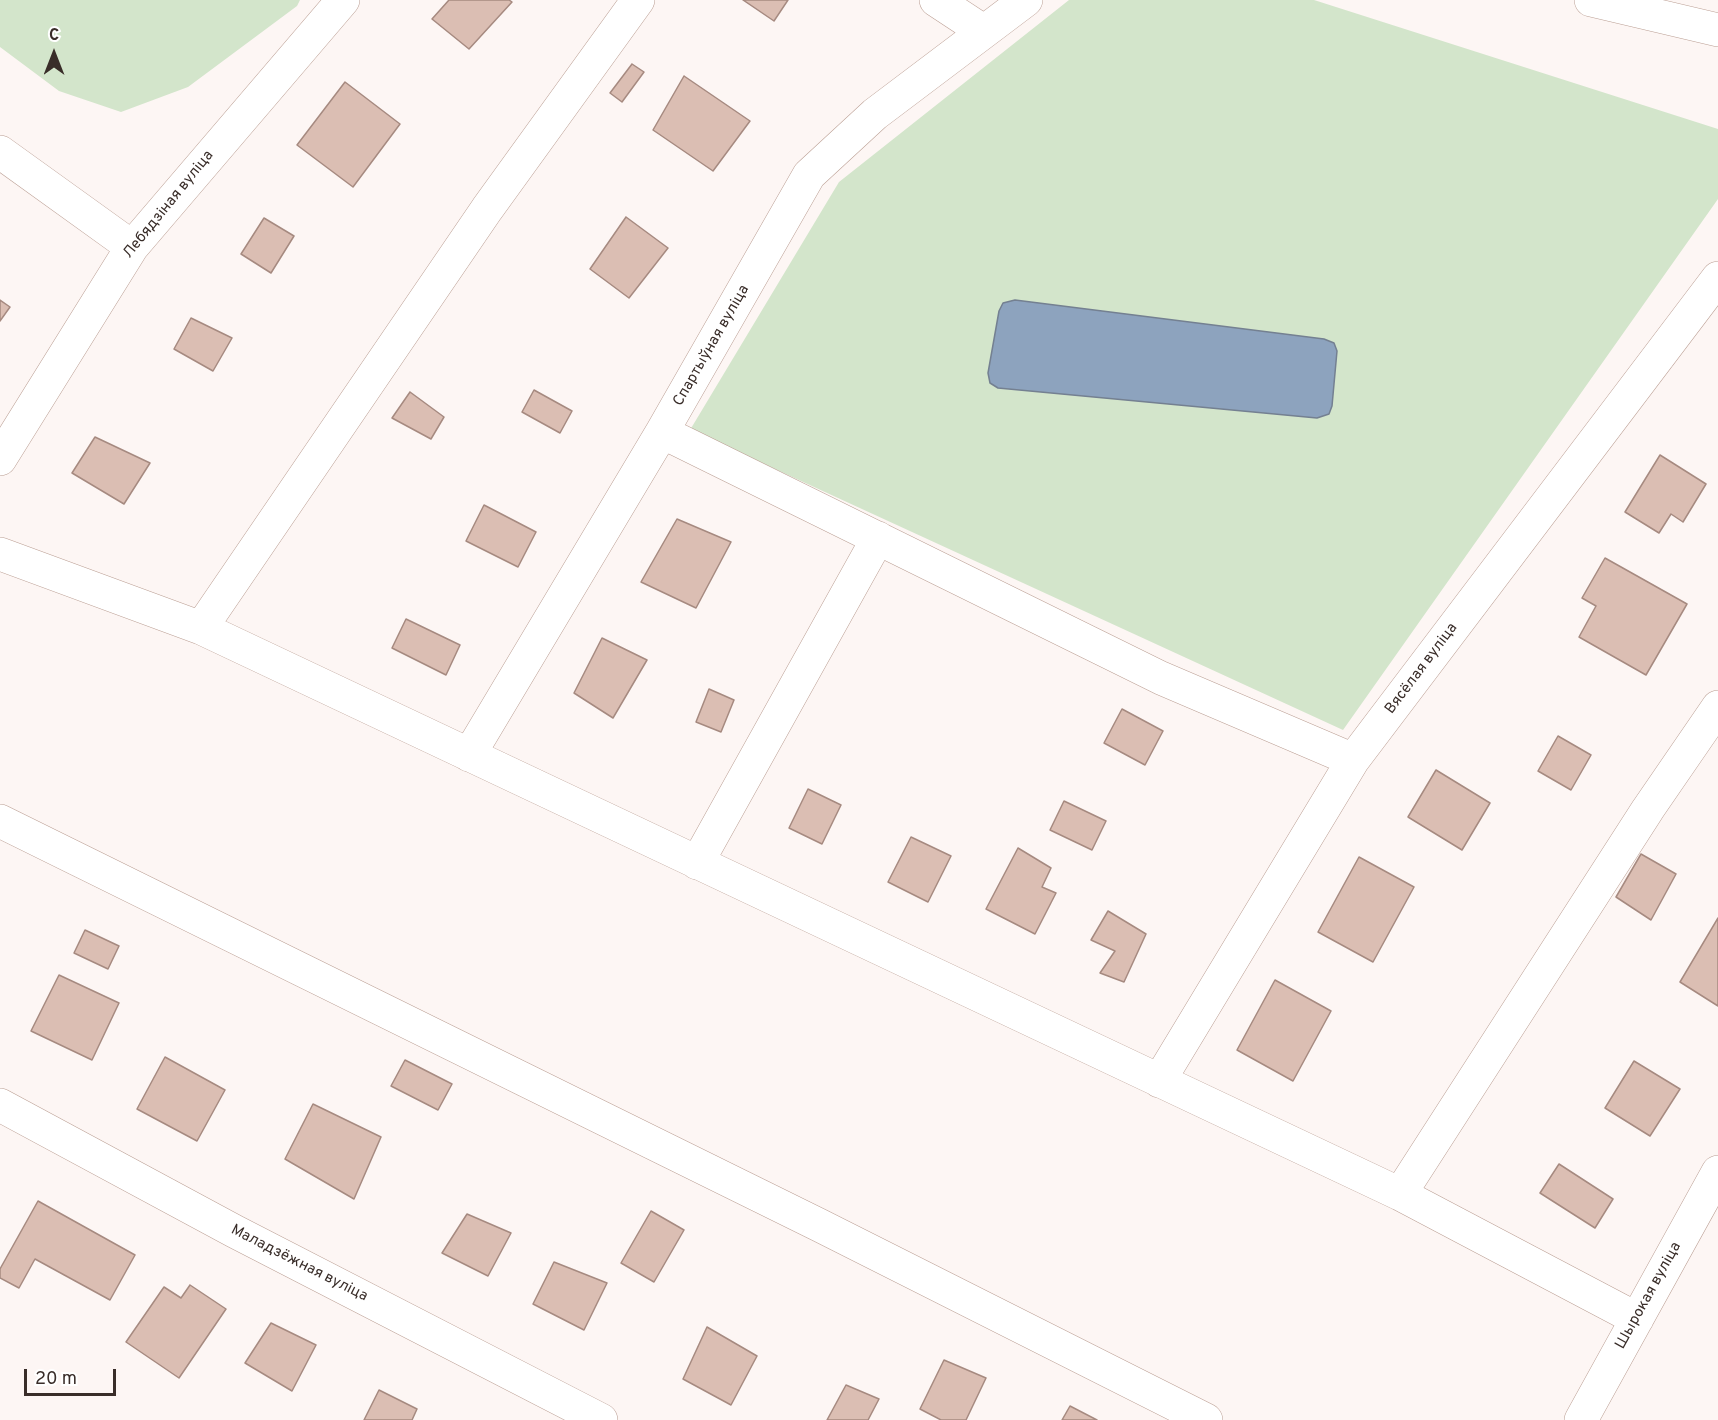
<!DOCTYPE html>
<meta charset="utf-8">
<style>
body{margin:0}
#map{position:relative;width:1718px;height:1420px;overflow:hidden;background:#fdf6f4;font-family:Overpass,sans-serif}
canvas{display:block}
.north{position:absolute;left:24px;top:24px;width:60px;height:60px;-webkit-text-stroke:4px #fff;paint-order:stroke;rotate:0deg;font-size:16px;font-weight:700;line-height:24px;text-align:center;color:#392d29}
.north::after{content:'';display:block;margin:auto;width:21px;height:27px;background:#392d29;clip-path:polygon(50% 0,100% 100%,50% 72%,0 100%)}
.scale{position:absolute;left:24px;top:1369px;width:92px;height:27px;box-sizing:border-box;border:3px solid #392d29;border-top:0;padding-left:8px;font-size:18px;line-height:21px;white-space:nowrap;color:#392d29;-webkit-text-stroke:4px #fff;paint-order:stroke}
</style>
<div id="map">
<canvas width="1718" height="1420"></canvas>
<div class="north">С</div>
<div class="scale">20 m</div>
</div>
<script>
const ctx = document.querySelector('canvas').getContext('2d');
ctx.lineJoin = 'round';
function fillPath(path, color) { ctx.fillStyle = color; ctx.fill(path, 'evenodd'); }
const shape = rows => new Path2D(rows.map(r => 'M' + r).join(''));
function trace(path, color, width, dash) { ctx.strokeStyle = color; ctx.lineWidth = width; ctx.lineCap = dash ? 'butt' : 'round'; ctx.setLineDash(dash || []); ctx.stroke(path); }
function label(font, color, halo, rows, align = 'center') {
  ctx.font = font + ' Overpass,sans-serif'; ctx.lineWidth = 4.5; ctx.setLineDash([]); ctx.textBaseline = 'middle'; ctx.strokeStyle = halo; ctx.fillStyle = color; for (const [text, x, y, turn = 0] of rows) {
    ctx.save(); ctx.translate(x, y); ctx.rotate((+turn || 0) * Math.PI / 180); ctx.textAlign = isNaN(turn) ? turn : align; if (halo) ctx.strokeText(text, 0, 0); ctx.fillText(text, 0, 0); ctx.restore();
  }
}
fillPath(shape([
 [0,0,300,0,297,6,188,87,121,112,59,91,0,47],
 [1069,0,1314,0,1718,129,1718,199,1343,730,690,430,839,182]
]), '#d3e5cb');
const water = shape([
 [1015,300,1324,339,1334,343,1337,351,1332,406,1329,414,1317,418,998,388,990,383,988,373,999,311,1003,303,1015,300]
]);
fillPath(water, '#8da3be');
trace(water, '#748091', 1.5);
const building = shape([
 [449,0,509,0,512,2,469,49,432,19,449,0],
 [743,0,788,0,774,21,743,0],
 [632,64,644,72,622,102,610,93,632,64],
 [684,76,750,121,713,171,653,130,684,76],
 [345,82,400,124,353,187,297,145,345,82],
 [626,217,668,248,629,298,590,269,626,217],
 [264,218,294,236,271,273,241,254,264,218],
 [0,300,10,307,0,321,0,300],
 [191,318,232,338,213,371,174,349,191,318],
 [534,390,572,411,560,433,522,412,534,390],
 [410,392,444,417,431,439,392,418,410,392],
 [95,437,150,463,124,504,72,473,95,437],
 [1660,455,1706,484,1683,522,1671,514,1659,533,1625,512,1660,455],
 [484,505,536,532,518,567,466,541,484,505],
 [677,519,731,542,696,608,641,582,677,519],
 [1605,558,1687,604,1646,675,1579,637,1596,606,1582,598,1605,558],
 [406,619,460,645,446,675,392,648,406,619],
 [602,638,647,660,613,718,574,693,602,638],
 [709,689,734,700,721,732,696,722,709,689],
 [1122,709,1163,731,1145,765,1104,743,1122,709],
 [1558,736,1591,755,1571,790,1538,771,1558,736],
 [1436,770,1490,803,1462,850,1408,817,1436,770],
 [808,789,841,805,822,844,789,828,808,789],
 [1064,801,1106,821,1092,850,1050,830,1064,801],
 [911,837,951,856,928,902,888,882,911,837],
 [1018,848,1051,868,1042,887,1056,893,1035,934,986,909,1018,848],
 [1641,854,1676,874,1651,920,1616,897,1641,854],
 [1359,857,1414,887,1373,962,1318,932,1359,857],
 [1108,911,1146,934,1124,982,1100,973,1115,951,1091,940,1108,911],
 [1718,918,1718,1006,1680,982,1718,918],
 [85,930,119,946,108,969,74,953,85,930],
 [59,975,119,1003,92,1060,31,1031,59,975],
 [1275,980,1331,1011,1293,1081,1237,1050,1275,980],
 [165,1057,225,1090,197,1141,137,1109,165,1057],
 [405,1060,452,1084,438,1110,391,1086,405,1060],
 [1634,1061,1680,1089,1650,1136,1605,1108,1634,1061],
 [313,1104,381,1137,354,1199,285,1159,313,1104],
 [1559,1164,1613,1199,1595,1228,1540,1193,1559,1164],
 [38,1201,135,1255,110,1300,35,1259,19,1288,0,1278,0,1269,38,1201],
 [651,1211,684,1230,654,1282,621,1263,651,1211],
 [467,1214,511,1233,488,1276,442,1253,467,1214],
 [554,1262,607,1283,584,1330,533,1304,554,1262],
 [190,1285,226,1309,179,1378,126,1342,164,1287,181,1298,190,1285],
 [271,1323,316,1345,292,1391,245,1363,271,1323],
 [707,1327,757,1356,731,1405,683,1379,707,1327],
 [944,1360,986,1378,966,1420,941,1420,920,1409,944,1360],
 [846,1385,879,1399,868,1420,827,1420,846,1385],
 [379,1390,417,1409,412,1420,364,1420,379,1390],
 [1070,1406,1097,1420,1062,1420,1070,1406]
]);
fillPath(building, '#dbbeb3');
trace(building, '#a68a80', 1.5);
const minor = shape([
 [936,0,983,31],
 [1591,0,1718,30],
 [0,152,132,247],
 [662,432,1161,678,1353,760],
 [0,459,132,247,343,0],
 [0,554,201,628,1400,1194,1637,1319],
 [201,628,487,209,638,0],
 [469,755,662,432,809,175,875,114,1026,0],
 [0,821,819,1225,1206,1420],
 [697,863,878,538],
 [1159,1081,1353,760,1718,278],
 [0,1105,234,1231,601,1420],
 [1400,1194,1648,809,1718,707],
 [1581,1420,1718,1172]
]);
trace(minor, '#bb9f94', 34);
trace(minor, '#fff', 33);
label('15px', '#392d29', '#fff', [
 ["Лебядзіная вуліца",169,205,-51],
 ["Спартыўная вуліца",712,346,-60],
 ["Вясёлая вуліца",1422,669,-53],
 ["Маладзёжная вуліца",299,1264,27],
 ["Шырокая вуліца",1649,1296,-61]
]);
</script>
